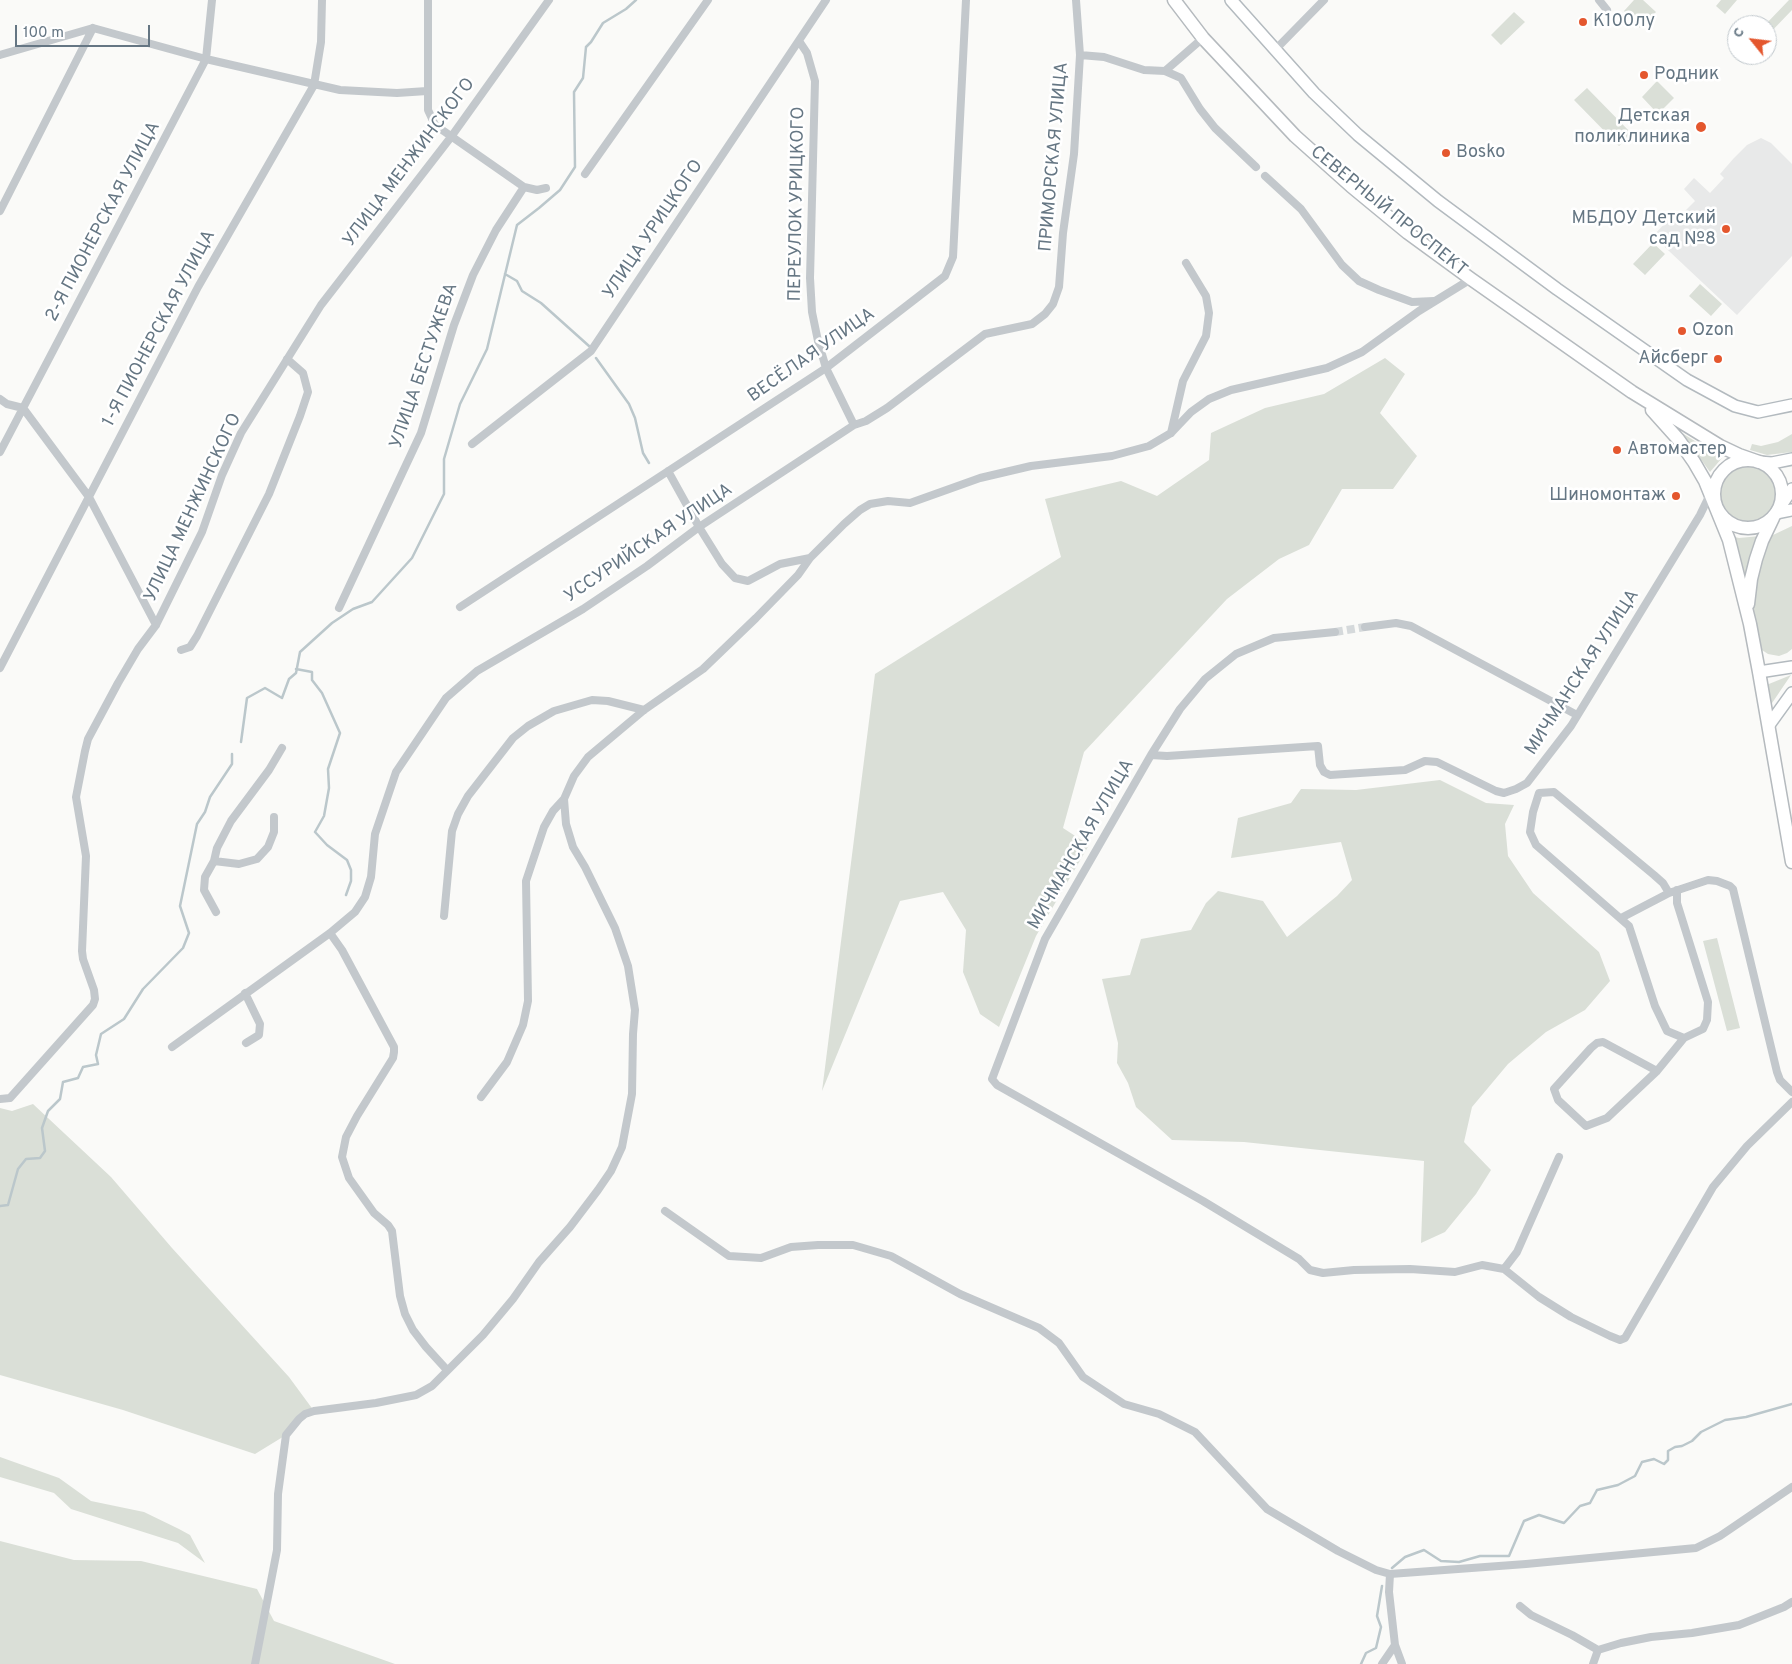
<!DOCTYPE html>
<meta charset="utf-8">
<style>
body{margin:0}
#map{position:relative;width:1792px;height:1664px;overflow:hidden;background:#fafaf8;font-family:Overpass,sans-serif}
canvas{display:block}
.north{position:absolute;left:1727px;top:15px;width:50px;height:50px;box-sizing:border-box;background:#fff;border:1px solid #c1c8cd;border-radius:50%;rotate:299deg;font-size:14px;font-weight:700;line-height:20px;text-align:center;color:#657683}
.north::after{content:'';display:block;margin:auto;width:18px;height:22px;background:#e4572e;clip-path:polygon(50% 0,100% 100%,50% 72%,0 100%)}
.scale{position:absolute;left:15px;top:25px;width:135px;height:22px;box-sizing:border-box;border:2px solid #657683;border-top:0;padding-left:6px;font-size:15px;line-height:18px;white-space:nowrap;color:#657683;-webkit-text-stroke:4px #fff;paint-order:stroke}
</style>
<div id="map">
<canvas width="1792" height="1664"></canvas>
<div class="north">С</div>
<div class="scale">100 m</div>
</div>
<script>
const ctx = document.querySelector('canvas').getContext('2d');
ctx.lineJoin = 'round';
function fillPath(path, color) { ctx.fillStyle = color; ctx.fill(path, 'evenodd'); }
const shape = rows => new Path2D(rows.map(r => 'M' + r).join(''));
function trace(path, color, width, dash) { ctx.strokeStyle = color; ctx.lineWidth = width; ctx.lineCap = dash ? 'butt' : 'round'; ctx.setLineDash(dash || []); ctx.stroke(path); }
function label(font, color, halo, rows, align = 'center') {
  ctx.font = font + ' Overpass,sans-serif'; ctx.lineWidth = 5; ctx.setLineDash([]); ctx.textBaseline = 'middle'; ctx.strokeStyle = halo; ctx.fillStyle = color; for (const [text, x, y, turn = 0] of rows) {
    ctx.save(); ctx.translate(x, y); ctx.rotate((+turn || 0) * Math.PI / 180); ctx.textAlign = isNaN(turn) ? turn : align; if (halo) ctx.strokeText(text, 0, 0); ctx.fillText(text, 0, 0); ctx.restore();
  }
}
fillPath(shape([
 [1761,138,1771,143,1792,164,1792,256,1737,315,1653,236,1669,219,1674,222,1695,201,1684,189,1694,178,1710,193,1724,178,1720,174,1734,158,1747,145]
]), '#e8e9e9');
fillPath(shape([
 [1634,0,1643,0,1656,12,1640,28,1624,11],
 [1721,0,1737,0,1725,14,1716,6],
 [1789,0,1792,0,1792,10,1767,36,1767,25,1765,25],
 [1514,12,1525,22,1501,45,1491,35],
 [1657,81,1674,98,1658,114,1642,97],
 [1587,88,1632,134,1619,146,1574,100],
 [1653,243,1665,254,1645,275,1633,264],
 [1700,284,1722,304,1711,316,1689,296],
 [1385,358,1405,374,1380,413,1417,456,1393,489,1342,489,1309,545,1279,559,1227,599,1084,752,1063,828,1089,845,1036,936,999,1027,980,1014,963,972,966,930,943,892,900,901,822,1091,875,674,1061,557,1045,499,1121,481,1157,496,1209,460,1211,433,1265,408,1324,394],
 [1682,433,1722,458,1710,472],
 [1792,434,1792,452,1767,455,1750,450,1752,444,1761,446,1778,442],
 '1720 495a28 28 0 1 1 56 0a28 28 0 1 1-56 0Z',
 [1792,526,1792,649,1787,653,1779,656,1768,654,1762,650,1758,642,1753,618,1752,601,1757,569,1767,543,1773,535],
 [1731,536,1739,538,1760,536,1744,579],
 [1791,675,1768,709,1764,686],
 [1440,780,1486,803,1514,805,1505,824,1508,856,1533,893,1599,952,1610,981,1585,1010,1546,1032,1508,1064,1472,1107,1464,1142,1491,1170,1476,1194,1445,1232,1421,1243,1424,1161,1244,1142,1172,1140,1136,1107,1128,1083,1117,1063,1118,1043,1102,979,1130,975,1141,939,1191,930,1206,903,1218,891,1263,901,1287,937,1337,896,1352,880,1341,842,1231,858,1238,818,1291,803,1301,789,1356,790],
 [1717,938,1740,1028,1727,1031,1703,941],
 [33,1104,111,1177,172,1248,289,1377,314,1411,286,1435,255,1454,123,1410,0,1375,0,1108,12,1111],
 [0,1457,59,1478,91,1501,144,1512,179,1529,190,1535,205,1563,178,1543,71,1509,54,1493,0,1477],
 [0,1541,74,1560,141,1561,257,1589,274,1621,395,1664,0,1664]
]), '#dadfd7');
trace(shape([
 [505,274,517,281,522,291,541,303,589,346],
 [596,358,629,404,635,418,643,453,649,463],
 [296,669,312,672,312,680,322,693,340,733,328,769,329,788,324,816,315,832,327,845,347,860,351,870,351,881,346,895],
 [241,742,247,698,265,688,282,698,289,679,296,673,300,652,332,623,353,609,372,602,412,558,444,494,444,459,460,404,487,349,517,225,539,208,560,190,575,167,574,92,583,78,586,47,591,42,603,23,626,9,636,0],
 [0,1206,8,1205,18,1169,26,1159,40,1158,45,1151,42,1128,48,1111,60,1099,63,1082,78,1078,83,1067,98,1064,96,1055,101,1034,124,1019,143,989,183,948,189,933,180,906,197,824,205,812,210,797,232,764,232,754],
 [1392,1568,1405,1557,1424,1550,1441,1561,1459,1562,1480,1556,1509,1556,1524,1521,1539,1515,1564,1523,1580,1506,1590,1503,1597,1490,1618,1485,1635,1476,1642,1462,1654,1459,1664,1464,1668,1460,1668,1451,1675,1447,1682,1446,1692,1441,1701,1432,1725,1420,1746,1417,1792,1404],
 [1361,1664,1366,1653,1376,1648,1381,1627,1377,1616,1382,1586]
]), '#bbc7cb', 2.5);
trace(shape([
 [1335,632,1365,627]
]), '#d5d9db', 8, [8, 4]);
const secondary = shape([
 [1231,0,1314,93,1358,135,1438,201,1557,289,1687,380,1735,406,1758,412,1792,405],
 [1759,462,1772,463,1792,459],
 [1776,513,1792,489],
 [1776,513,1792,510],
 [1759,672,1792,667],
 [1769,725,1792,693]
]);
const primary = shape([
 [1174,0,1203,38,1295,136,1351,186,1408,233,1471,279,1632,392,1720,446,1739,455,1759,462],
 [1652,410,1678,439,1694,462,1705,481,1729,540,1750,624,1759,672,1792,862],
 '1714 494a34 34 0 1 1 68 0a34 34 0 1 1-68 0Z',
 [1748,604,1751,579,1756,559,1762,541,1773,518]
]);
trace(secondary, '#b3babf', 14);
trace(primary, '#b5babe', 15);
trace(shape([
 [428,0,428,110,435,125,524,187],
 [1599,0,1607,10],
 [93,28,206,59,340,90,397,93,427,91],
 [799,41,807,53,815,81,810,278,812,312,818,341,826,368,854,425],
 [1275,50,1324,0],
 [0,55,93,28],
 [1080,55,1104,57,1144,70,1165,71,1203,38],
 [1165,71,1181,78,1200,109,1215,128,1256,167],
 [585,174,708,0],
 [1265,176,1301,209,1342,265,1359,281,1379,290,1412,302,1434,301],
 [0,211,93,28],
 [0,399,7,404,23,408,89,497,156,625],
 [1171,433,1183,381,1206,336,1209,313,1206,296,1186,263],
 [472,444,591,351,826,0],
 [0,452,206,59,212,0],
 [668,471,699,527,722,564,735,578,748,581,780,564,810,558,844,524,860,510,870,504,888,501,910,503,980,478,1031,466,1112,456,1149,446,1171,433,1191,412,1209,399,1231,390,1327,368,1362,352,1419,311,1471,279],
 [1717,480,1700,515,1571,726,1527,783,1516,789,1504,793,1496,791,1437,762,1425,761,1405,770,1330,775,1324,772,1320,765,1318,746,1167,756,1151,755,1045,939,992,1079,997,1085,1203,1201,1299,1259,1310,1270,1323,1273,1354,1270,1410,1269,1455,1272,1482,1265,1504,1269,1539,1297,1571,1317,1610,1336,1620,1340,1625,1338,1713,1187,1747,1146,1792,1102],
 [460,607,826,368,945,276,953,257,966,0],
 [339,608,421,433,454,325,473,275,496,230,524,187,537,190,546,188],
 [1365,627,1396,623,1411,626,1577,715],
 [181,650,190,647,197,636,269,494,300,416,308,392,303,373,287,359],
 [0,668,198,287,314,85,321,42,322,0],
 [1151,755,1180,709,1205,679,1236,654,1274,638,1335,632],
 [214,861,239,864,257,859,268,847,274,832,274,817],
 [1669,893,1663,883,1654,875,1554,792,1539,793,1533,812,1530,832,1536,845,1629,926,1655,1006,1667,1031,1684,1038,1703,1029,1707,1020,1708,1002,1677,903,1677,890],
 [216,912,204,890,205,877,214,861,217,848,231,821,269,770,282,748],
 [444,916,452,831,458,814,468,796,513,738,528,726,554,711,592,700,608,701,644,710],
 [1621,918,1669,893,1708,880,1717,881,1730,886,1733,889,1777,1072,1780,1080,1792,1092],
 [330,933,342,950,394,1047,394,1052,393,1058,357,1116,346,1137,342,1157,349,1178,374,1213,388,1225,392,1231,400,1296,405,1314,413,1330,426,1347,447,1370],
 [245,993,260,1024,259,1035,246,1043],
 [172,1047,330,933,355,912,365,897,371,877,375,834,396,772,446,698,477,671,583,609,647,566,699,527,854,425,866,421,887,408,985,334,1032,324,1045,314,1053,304,1059,287,1063,233,1074,154,1080,55,1076,0],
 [1657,1071,1603,1042,1597,1043,1591,1048,1554,1089,1558,1100,1586,1126,1607,1118,1657,1071,1684,1038],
 [481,1097,507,1062,523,1025,528,1001,526,881,544,827,553,811,564,799],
 [0,1099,10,1098,93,1005,95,999,94,990,83,959,82,951,86,856,76,797,85,751,88,739,118,683,138,649,156,625,202,532,222,475,241,433,321,305,451,137,549,0],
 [665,1211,729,1256,761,1258,791,1247,818,1245,853,1245,891,1256,960,1294,1039,1328,1059,1343,1083,1377,1124,1404,1159,1414,1195,1432,1267,1509,1338,1551,1376,1570,1390,1574,1526,1564,1696,1548,1720,1536,1792,1487],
 [1504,1269,1517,1252,1559,1157],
 [1390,1574,1389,1592,1395,1645,1402,1664],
 [1520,1606,1531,1615,1572,1635,1598,1650,1621,1643,1651,1637,1692,1633,1739,1625,1784,1607,1792,1602],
 [255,1664,277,1550,278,1494,286,1435,299,1419,305,1414,314,1411,376,1403,416,1395,432,1386,483,1335,513,1299,539,1262,570,1227,598,1190,611,1171,622,1147,632,1094,633,1034,635,1010,628,966,615,928,585,867,573,847,566,824,564,799,574,776,588,757,644,710,703,669,756,618,798,575,810,558],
 [1382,1664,1395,1645],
 [1593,1664,1598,1650]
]), '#c3c8cc', 8);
trace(secondary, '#fff', 11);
trace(primary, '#fff', 12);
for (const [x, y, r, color] of [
 [1583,22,5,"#e4572e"],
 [1644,75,5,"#e4572e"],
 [1701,127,6,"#e4572e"],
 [1446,153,5,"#e4572e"],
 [1726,229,5,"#e4572e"],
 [1682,331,5,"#e4572e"],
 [1718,359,5,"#e4572e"],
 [1617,450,5,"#e4572e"],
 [1676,496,5,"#e4572e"]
]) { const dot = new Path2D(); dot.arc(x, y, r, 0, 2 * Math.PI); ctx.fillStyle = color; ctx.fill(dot); trace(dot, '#fff', 2); }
label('18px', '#657683', '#fff', [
 ["К100лу",1593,22],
 ["Родник",1654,75],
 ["Детская",1690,117,"right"],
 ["поликлиника",1690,138,"right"],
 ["Bosko",1456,153],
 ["МБДОУ Детский",1716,219,"right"],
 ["сад №8",1716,240,"right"],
 ["Ozon",1692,331],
 ["Айсберг",1708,359,"right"],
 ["Автомастер",1627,450],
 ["Шиномонтаж",1666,496,"right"]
], 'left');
label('18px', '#657683', '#fff', [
 ["ПРИМОРСКАЯ УЛИЦА",1055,157,-85],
 ["УЛИЦА МЕНЖИНСКОГО",410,163,-53],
 ["ПЕРЕУЛОК УРИЦКОГО",798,204,-89],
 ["СЕВЕРНЫЙ ПРОСПЕКТ",1388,212,39],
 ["2-Я ПИОНЕРСКАЯ УЛИЦА",104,222,-62],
 ["УЛИЦА УРИЦКОГО",654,230,-56],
 ["1-Я ПИОНЕРСКАЯ УЛИЦА",160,329,-62],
 ["ВЕСЁЛАЯ УЛИЦА",812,356,-35],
 ["УЛИЦА БЕСТУЖЕВА",425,366,-71],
 ["УЛИЦА МЕНЖИНСКОГО",194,508,-65],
 ["УССУРИЙСКАЯ УЛИЦА",649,544,-34],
 ["МИЧМАНСКАЯ УЛИЦА",1583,673,-57],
 ["МИЧМАНСКАЯ УЛИЦА",1082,845,-60]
]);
</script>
